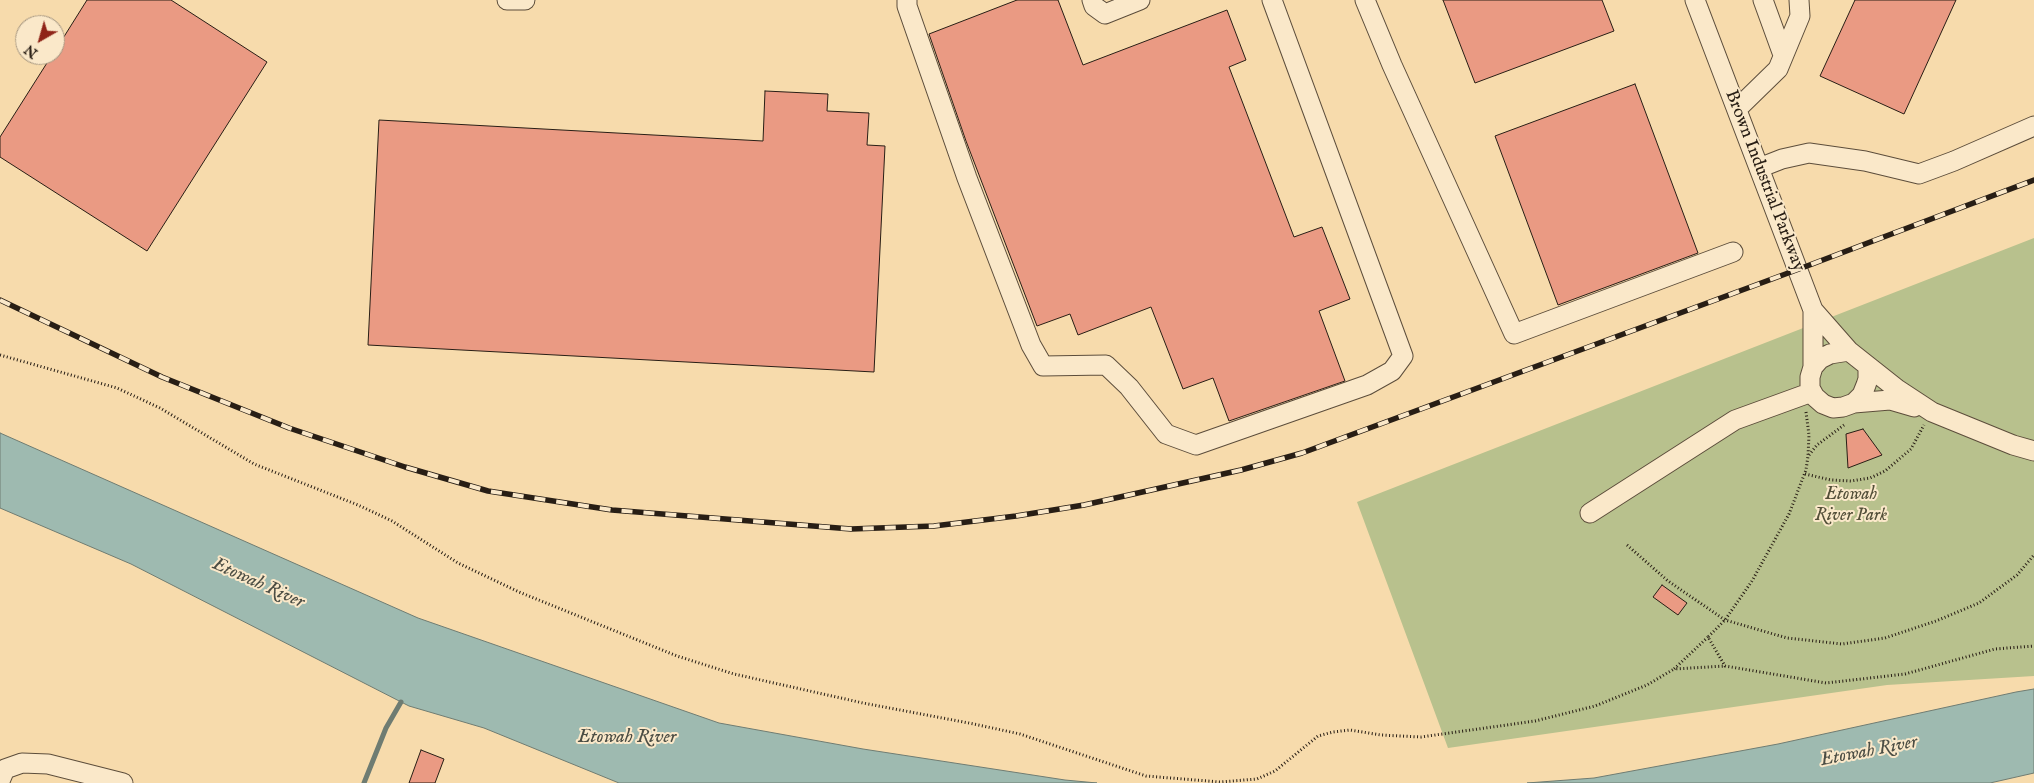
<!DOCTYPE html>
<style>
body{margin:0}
#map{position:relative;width:2034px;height:783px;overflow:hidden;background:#f7dbac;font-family:"IM FELL English",serif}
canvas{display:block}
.north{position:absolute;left:15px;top:15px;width:50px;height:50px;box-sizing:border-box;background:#fae8c9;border:1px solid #a69781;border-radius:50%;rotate:218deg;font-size:14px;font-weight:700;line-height:20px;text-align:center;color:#281e15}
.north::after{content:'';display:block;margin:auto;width:18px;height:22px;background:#8f2418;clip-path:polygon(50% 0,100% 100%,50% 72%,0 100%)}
</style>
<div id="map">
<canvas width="2034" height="783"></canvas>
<div class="north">N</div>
</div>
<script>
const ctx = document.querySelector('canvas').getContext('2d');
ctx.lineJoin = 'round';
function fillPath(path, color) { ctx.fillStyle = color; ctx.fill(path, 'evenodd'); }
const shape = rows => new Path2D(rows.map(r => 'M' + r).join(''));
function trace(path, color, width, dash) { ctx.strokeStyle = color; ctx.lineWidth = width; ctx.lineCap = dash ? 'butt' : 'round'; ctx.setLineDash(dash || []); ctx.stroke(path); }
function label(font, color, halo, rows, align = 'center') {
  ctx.font = font + ' "IM FELL English",serif'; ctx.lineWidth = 4; ctx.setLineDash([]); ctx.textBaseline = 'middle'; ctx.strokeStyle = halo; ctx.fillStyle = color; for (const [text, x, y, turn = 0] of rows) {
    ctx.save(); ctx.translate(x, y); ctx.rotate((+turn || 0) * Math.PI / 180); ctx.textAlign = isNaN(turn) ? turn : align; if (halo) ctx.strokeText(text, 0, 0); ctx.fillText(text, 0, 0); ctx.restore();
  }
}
fillPath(shape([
 [2034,238,2034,676,1887,685,1448,748,1357,502]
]), '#b8c18d');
const water = shape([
 [0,433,418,618,719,723,863,749,1065,780,1097,783,619,783,484,728,409,706,131,564,0,508,0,433],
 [2034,689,2034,773,1990,783,1527,783,1594,778,1778,744,2016,692,2034,689]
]);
fillPath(water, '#9ebab0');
trace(water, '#6f7c72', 1);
trace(shape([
 [364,783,386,728,401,702]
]), '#6f7c72', 5);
const building = shape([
 [87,0,171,0,267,62,147,251,0,157,0,137,52,55,55,55,55,51,87,0],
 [1017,0,1058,0,1083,65,1227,10,1246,60,1229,67,1294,237,1322,227,1350,299,1319,311,1345,381,1229,421,1213,378,1183,389,1151,307,1078,335,1070,314,1037,326,966,141,929,34,1017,0],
 [1443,0,1602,0,1614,31,1475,83,1443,0],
 [1855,0,1956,0,1904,114,1820,76,1855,0],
 [1635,84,1698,253,1558,305,1495,136,1635,84],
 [765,91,828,94,827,111,869,113,867,145,885,146,874,372,368,345,379,120,763,141,765,91],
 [1863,429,1882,455,1848,468,1846,434,1863,429],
 [1662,585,1687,603,1678,615,1653,597,1662,585],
 [421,750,444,759,435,783,409,783,421,750]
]);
fillPath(building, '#ea9a83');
trace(building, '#281e15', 1);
const minor = shape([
 [507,0,525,0],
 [907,0,907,6,967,178,1031,345,1043,366,1106,365,1129,387,1166,434,1196,445,1367,385,1392,371,1403,356,1272,0],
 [1092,0,1094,6,1105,14,1140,0],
 [1365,0,1392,65,1514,334,1733,252],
 [1695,0,1813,310,1813,367],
 [1763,0,1783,55],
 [1737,109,1778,69,1800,16,1799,0],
 [1759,168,1782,159,1809,153,1865,161,1919,174,1954,161,2034,126],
 [1813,310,1849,351,1897,389,1932,412,2013,445,2034,451],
 [1849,351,1830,354,1820,359,1813,367,1810,377,1810,388,1815,397,1823,404,1833,408,1843,407,1854,403,1862,395,1866,385,1868,379,1868,367],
 [1854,403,1890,400,1914,407],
 [1590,513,1735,420,1812,392],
 [0,781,5,769,22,763,48,764,123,783]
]);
trace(minor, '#5c4d3b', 21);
trace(shape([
 [0,355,117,388,160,408,254,464,358,505,392,521,458,563,519,592,677,656,734,674,863,703,974,724,1020,734,1146,776,1220,782,1257,779,1275,771,1318,736,1333,732,1350,730,1381,735,1421,737,1535,721,1595,706,1647,685,1674,669],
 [1806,412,1809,435,1808,456,1806,470,1789,514,1752,581,1725,620,1708,637,1725,666,1826,683,1905,674,1995,649,2034,646],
 [1809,455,1817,445,1844,425],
 [1805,474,1831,480,1851,481,1870,478,1885,471,1911,449,1924,425],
 [1627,545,1668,581,1725,620,1787,638,1842,644,1885,638,1936,621,1979,603,2017,575,2034,555],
 [1708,637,1674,669,1725,666]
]), '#281e15', 3, [1, 2.5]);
trace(minor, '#fae8c9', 19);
const rail = shape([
 [0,300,162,377,289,428,405,467,488,491,612,510,851,529,934,526,1016,516,1084,505,1241,470,1302,453,1799,269,2034,180]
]);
trace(rail, '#281e15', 5.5);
trace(rail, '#fae8c9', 4, [11]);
label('18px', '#281e15', '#fae8c9', [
 ["Brown Industrial Parkway",1764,181,69]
]);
label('italic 18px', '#534f39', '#fae8c9', [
 ["Etowah",1851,495],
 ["River Park",1851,516]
]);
label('italic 19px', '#4b4d44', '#fae8c9', [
 ["Etowah River",258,584,24],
 ["Etowah River",627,738],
 ["Etowah River",1869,752,-11]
]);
</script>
